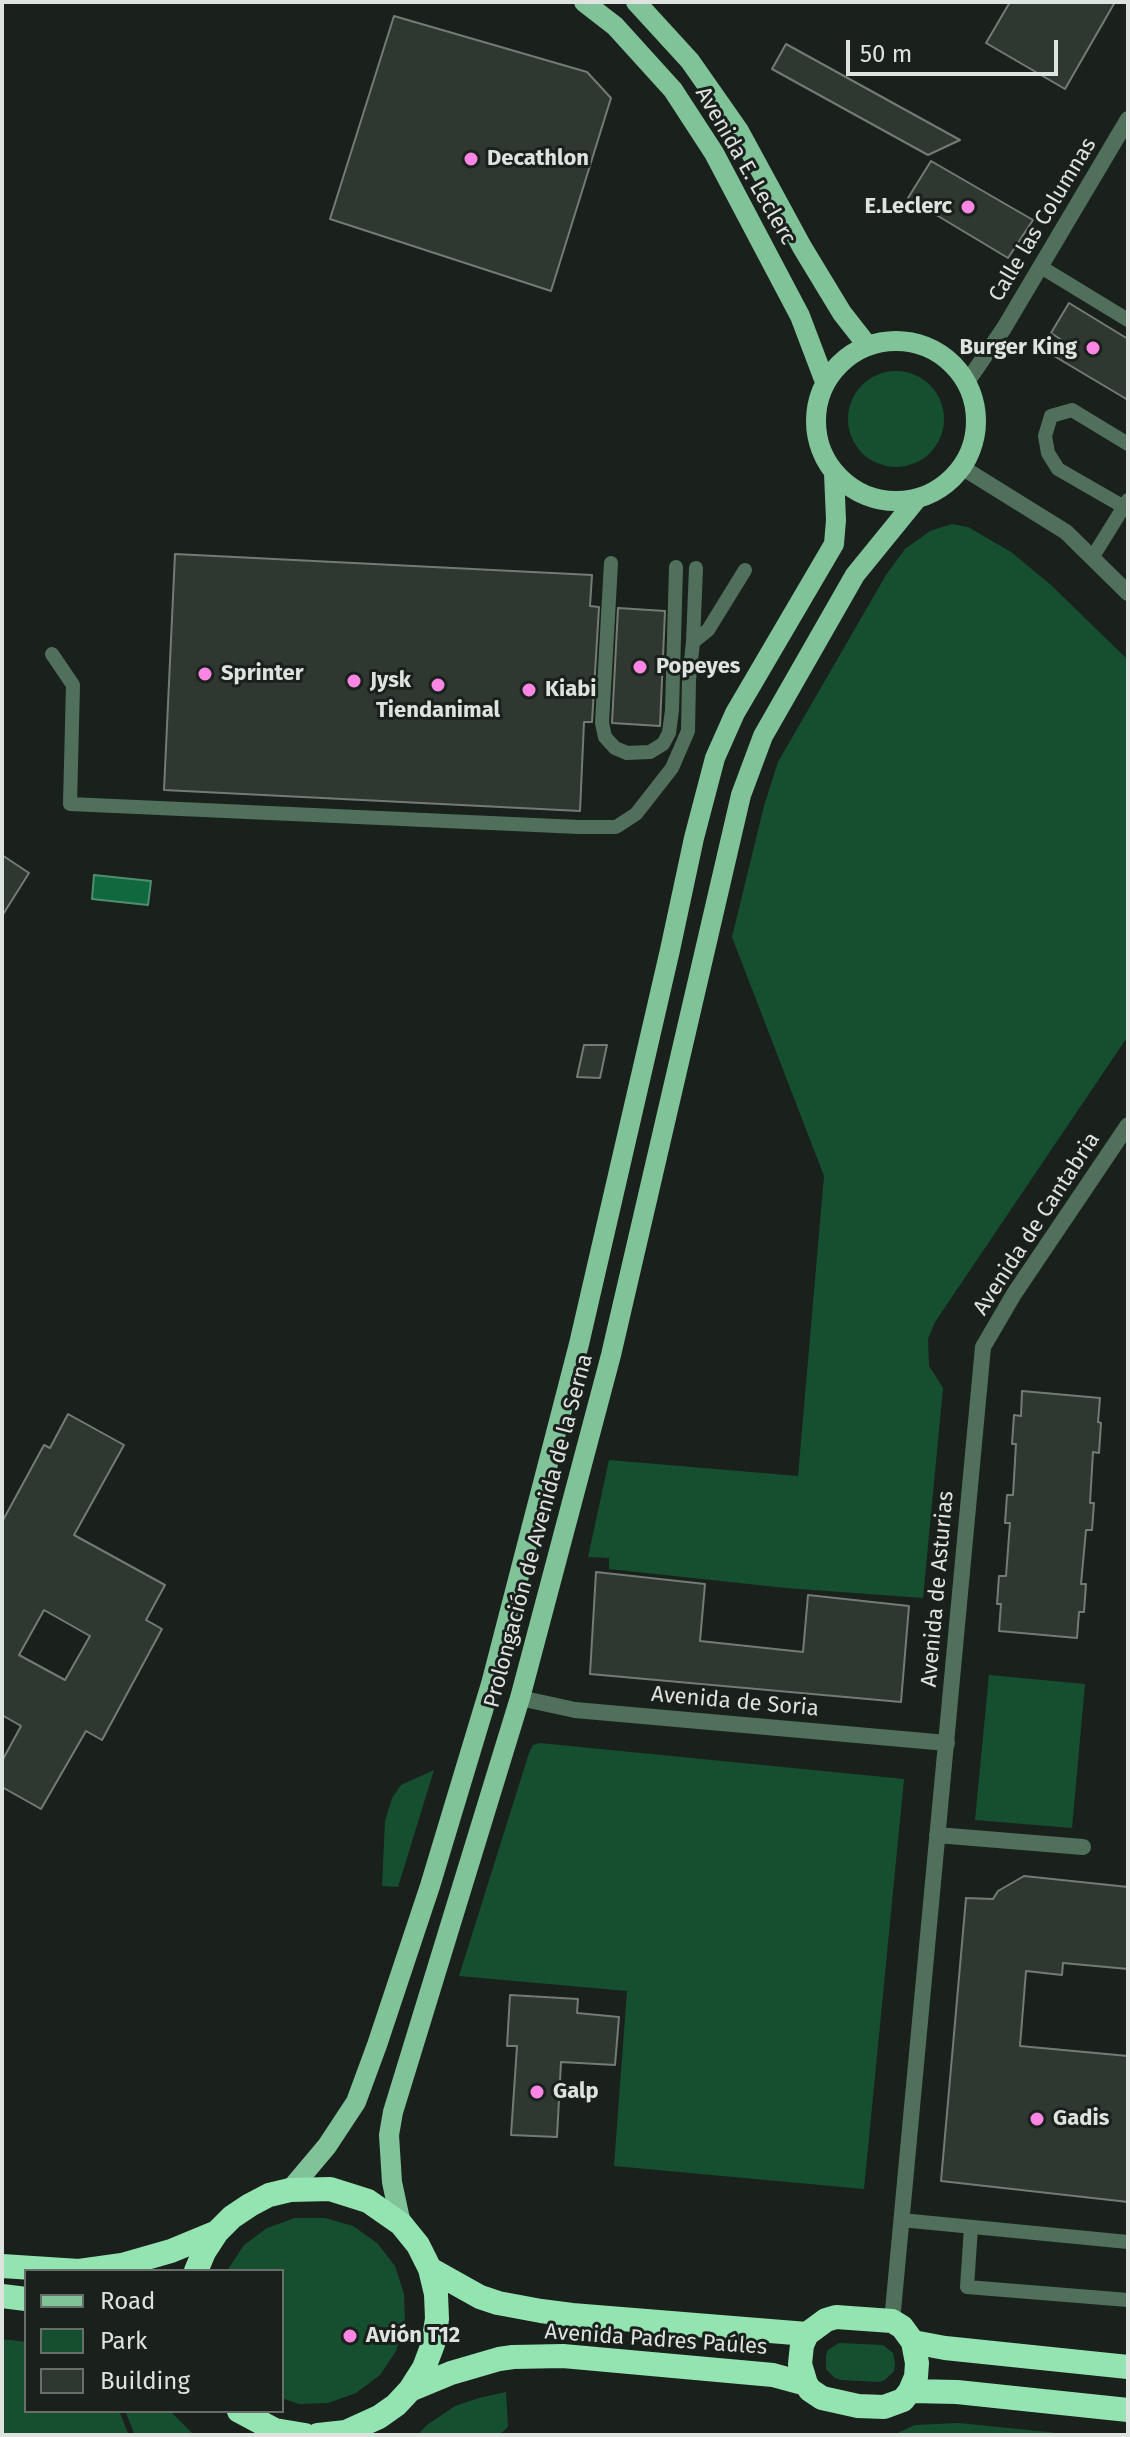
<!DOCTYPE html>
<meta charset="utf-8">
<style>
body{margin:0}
#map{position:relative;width:1130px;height:2437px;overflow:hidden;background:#1a211c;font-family:"Fira Sans",sans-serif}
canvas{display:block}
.frame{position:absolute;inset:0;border:4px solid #dee3e0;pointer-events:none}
.legend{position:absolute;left:24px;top:2269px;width:260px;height:144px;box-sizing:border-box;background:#1a211c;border:2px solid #686f6a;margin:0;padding:10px 14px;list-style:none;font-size:24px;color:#dee3e0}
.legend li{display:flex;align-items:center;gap:16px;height:40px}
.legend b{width:40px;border:2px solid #686f6a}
.scale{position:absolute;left:846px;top:40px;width:212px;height:36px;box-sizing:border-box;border:4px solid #dee3e0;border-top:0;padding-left:10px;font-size:24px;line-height:28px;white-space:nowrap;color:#dee3e0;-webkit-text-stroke:6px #1a211c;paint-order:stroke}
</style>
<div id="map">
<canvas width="1130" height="2437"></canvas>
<div class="frame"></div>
<ul class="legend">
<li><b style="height:10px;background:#81c399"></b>Road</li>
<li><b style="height:22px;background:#154f30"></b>Park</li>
<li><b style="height:22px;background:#2f3731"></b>Building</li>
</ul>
<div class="scale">50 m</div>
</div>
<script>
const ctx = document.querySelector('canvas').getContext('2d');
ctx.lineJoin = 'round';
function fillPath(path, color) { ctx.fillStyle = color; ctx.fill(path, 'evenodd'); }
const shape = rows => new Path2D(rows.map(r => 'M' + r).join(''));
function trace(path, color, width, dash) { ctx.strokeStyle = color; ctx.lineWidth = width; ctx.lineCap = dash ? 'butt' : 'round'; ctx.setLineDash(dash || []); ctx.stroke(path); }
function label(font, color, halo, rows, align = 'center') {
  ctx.font = font + ' "Fira Sans",sans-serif'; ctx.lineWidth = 6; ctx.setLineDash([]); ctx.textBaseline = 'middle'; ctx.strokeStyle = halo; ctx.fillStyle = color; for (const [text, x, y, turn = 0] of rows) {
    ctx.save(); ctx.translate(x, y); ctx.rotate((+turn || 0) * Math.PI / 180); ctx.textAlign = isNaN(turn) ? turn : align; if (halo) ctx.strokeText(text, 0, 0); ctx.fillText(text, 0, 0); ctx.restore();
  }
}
fillPath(shape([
 '848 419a48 48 0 1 1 96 0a48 48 0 1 1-96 0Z',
 [952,524,968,527,1011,552,1051,585,1128,660,1128,1036,935,1322,928,1339,929,1366,943,1388,923,1598,786,1588,609,1569,609,1558,588,1557,609,1460,798,1476,824,1176,732,937,764,806,778,762,886,575,905,549,930,531],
 [989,1675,1085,1684,1072,1828,975,1820],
 [540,1743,904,1779,864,2189,614,2166,627,1991,459,1976,529,1753,533,1745],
 [434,1770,398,1887,382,1886,385,1821,392,1798,401,1785],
 [295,2218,325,2218,353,2226,377,2243,395,2266,404,2294,405,2323,396,2351,380,2375,356,2393,328,2403,299,2404,282,2398,282,2271,227,2271,244,2245,267,2228],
 [2,2339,26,2342,26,2411,119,2411,129,2435,2,2435],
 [839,2343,883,2345,893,2353,895,2364,894,2371,885,2380,879,2382,841,2380,835,2378,826,2369,826,2356,828,2350],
 [506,2392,508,2427,499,2435,417,2435,427,2425,455,2406,479,2398],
 [125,2411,170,2411,194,2435,135,2435],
 [959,2423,1067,2434,1070,2435,893,2435,915,2425]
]), '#154f30');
const water = shape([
 [94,875,151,881,148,905,92,899,94,875]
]);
fillPath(water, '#10693e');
trace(water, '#4e8e6f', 2);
const building = shape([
 [1010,2,1115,2,1065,89,986,43,1010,2],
 [394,16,587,72,611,98,551,291,330,219,394,16],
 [786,44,960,140,928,155,772,69,786,44],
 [931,161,1033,220,1008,258,908,198,931,161],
 [1069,303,1128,339,1128,400,1054,356,1063,341,1051,333,1069,303],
 [175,554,592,575,590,606,599,607,592,722,584,722,580,811,164,790,175,554],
 [618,608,665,611,660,726,612,723,618,608],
 [2,855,29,873,2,916,2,855],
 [584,1045,607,1045,600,1078,577,1077,584,1045],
 [1022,1391,1100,1398,1098,1422,1101,1423,1099,1453,1093,1452,1090,1503,1094,1503,1092,1530,1086,1530,1081,1584,1086,1584,1084,1612,1079,1612,1077,1638,999,1631,1001,1604,997,1604,999,1576,1006,1576,1010,1523,1005,1523,1007,1495,1013,1495,1016,1444,1012,1444,1014,1415,1021,1416,1022,1391],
 [68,1414,124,1445,74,1535,165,1585,146,1620,162,1629,102,1740,86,1731,41,1809,2,1787,2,1761,21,1726,2,1715,2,1522,44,1445,50,1448,68,1414],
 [44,1610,90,1636,65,1680,19,1655,44,1610],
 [596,1572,705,1584,700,1641,803,1652,808,1595,909,1606,901,1702,590,1674,596,1572],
 [1024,1876,1128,1887,1128,1969,1063,1963,1062,1975,1026,1971,1020,2046,1128,2056,1128,2202,941,2181,966,1898,993,1899,998,1891,1024,1876],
 [510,1995,578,1999,577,2013,619,2017,615,2065,561,2062,557,2137,511,2135,517,2046,507,2046,510,1995]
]);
fillPath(building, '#2f3731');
trace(building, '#727c75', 2);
trace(shape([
 [1041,267,1128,320],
 [1124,507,1058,469,1048,453,1045,436,1051,416,1072,410,1128,444],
 [1092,558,1128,500],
 [611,563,602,723,605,737,615,748,627,753,650,752,663,744,669,733,672,710,676,567],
 [693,642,708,630,745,570],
 [52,654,73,685,70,804,579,827,616,827,636,814,672,768,688,731,689,680,693,642,696,568],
 [901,2220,1128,2242],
 [971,2227,967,2287,1128,2300]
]), '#51705c', 14);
trace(shape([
 [967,382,1004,328,1128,119],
 [963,468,1066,532,1128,593],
 [520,1698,575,1710,947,1743],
 [937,1835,1083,1847],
 [892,2321,983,1347,1014,1294,1128,1125]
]), '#51705c', 16);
trace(shape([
 [584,2,615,26,673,90,714,153,800,316,825,382],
 [636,2,690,61,739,131,802,247,842,313,867,345],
 '816 421a80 80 0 1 1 160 0a80 80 0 1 1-160 0Z',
 [290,2190,327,2146,356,2102,377,2045,430,1886,491,1684,579,1344,670,950,694,838,715,758,735,713,834,544,836,520,834,473],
 [401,2224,392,2182,389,2135,393,2112,520,1698,611,1355,741,795,763,736,855,575,916,500]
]), '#81c399', 20);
trace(shape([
 [2,2266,79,2271,122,2265,171,2251,217,2232],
 [430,2269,480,2297,498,2303,541,2311,572,2315,807,2334],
 [196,2271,204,2252,217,2232,232,2217,250,2205,269,2195,290,2190,330,2189,368,2201,401,2224,418,2245,430,2269,436,2294,437,2319,433,2344,424,2368,410,2390,396,2405,379,2417,346,2432,318,2435],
 [2,2296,26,2299],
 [836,2317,892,2321,902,2327,913,2342,917,2363,916,2377,910,2391,903,2400,884,2407,858,2406,822,2398,810,2390,806,2384,800,2364,802,2345,807,2334,826,2320,836,2317],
 [913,2342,945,2348,1128,2367],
 [410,2390,451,2373,499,2359,513,2357,563,2356,773,2375,806,2384],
 [910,2391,957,2392,1128,2410],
 [239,2411,275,2430,305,2435]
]), '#94e4b1', 24);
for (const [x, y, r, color] of [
 [471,159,8,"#fc86e3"],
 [968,207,8,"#fc86e3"],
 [1093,348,8,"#fc86e3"],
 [640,667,8,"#fc86e3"],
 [205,674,8,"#fc86e3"],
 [354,681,8,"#fc86e3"],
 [438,685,8,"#fc86e3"],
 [529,690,8,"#fc86e3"],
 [537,2092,8,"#fc86e3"],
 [1037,2119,8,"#fc86e3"],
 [350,2336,8,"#fc86e3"]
]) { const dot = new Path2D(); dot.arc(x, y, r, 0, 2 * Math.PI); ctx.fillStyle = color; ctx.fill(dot); trace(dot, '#1a211c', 3); }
label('bold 22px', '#dee3e0', '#1a211c', [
 ["Decathlon",487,159],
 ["E.Leclerc",952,207,"right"],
 ["Burger King",1077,348,"right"],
 ["Popeyes",656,667],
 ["Sprinter",221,674],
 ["Jysk",370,681],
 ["Kiabi",545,690],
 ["Tiendanimal",438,711,"center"],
 ["Galp",553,2092],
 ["Gadis",1053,2119],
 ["Avión T12",366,2336]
], 'left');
label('22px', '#dee3e0', '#1a211c', [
 ["Avenida E. Leclerc",745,166,60],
 ["Calle las Columnas",1043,220,-59],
 ["Avenida de Cantabria",1037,1224,-57],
 ["Prolongación de Avenida de la Serna",539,1531,-75],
 ["Avenida de Asturias",938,1589,-85],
 ["Avenida de Soria",735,1702,5],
 ["Avenida Padres Paúles",656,2340,4]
]);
</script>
